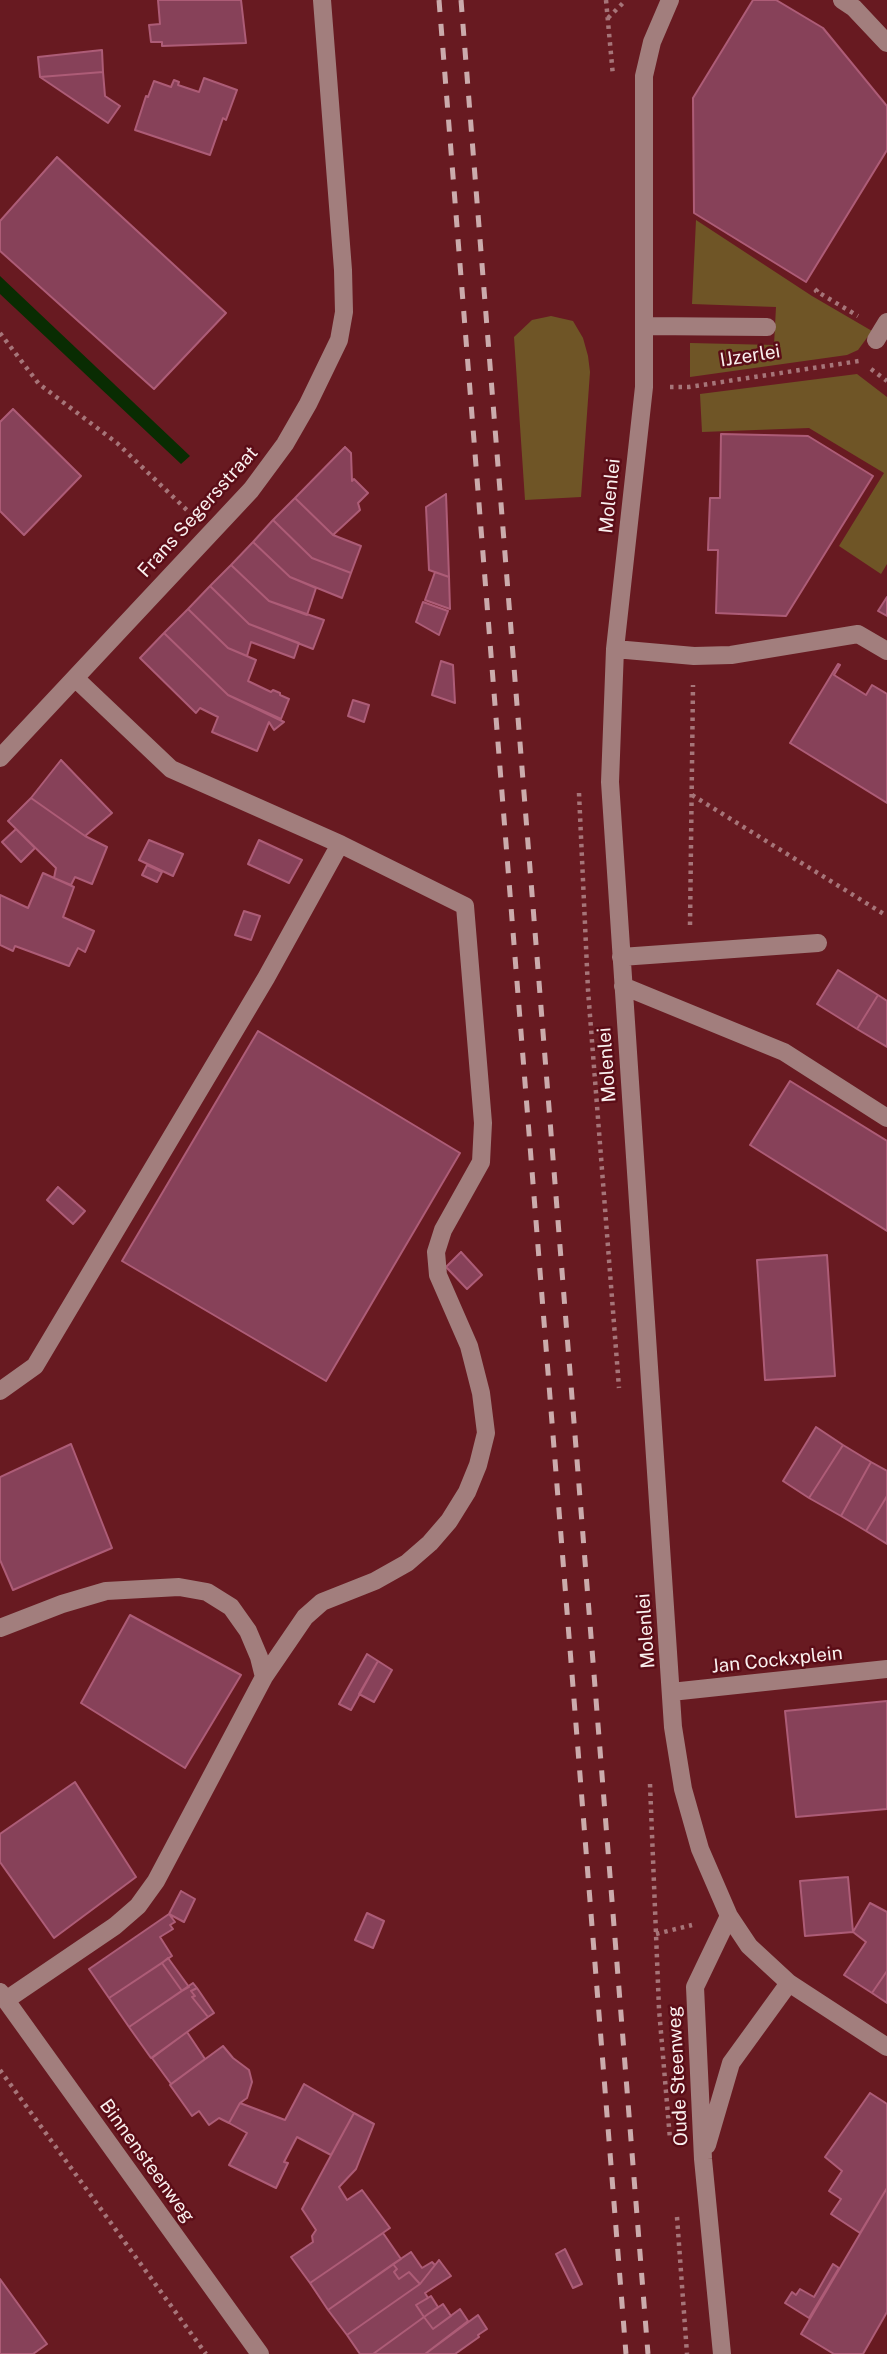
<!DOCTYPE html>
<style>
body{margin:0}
canvas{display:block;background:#681a21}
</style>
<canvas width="887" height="2354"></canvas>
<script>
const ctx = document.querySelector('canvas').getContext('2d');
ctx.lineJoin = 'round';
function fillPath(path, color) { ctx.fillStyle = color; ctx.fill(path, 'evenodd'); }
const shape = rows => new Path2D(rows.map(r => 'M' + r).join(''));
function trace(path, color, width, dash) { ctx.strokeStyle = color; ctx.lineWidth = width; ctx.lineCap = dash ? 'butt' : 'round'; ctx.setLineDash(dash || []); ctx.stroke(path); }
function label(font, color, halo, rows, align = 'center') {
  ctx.font = font + ' "Public Sans",sans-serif'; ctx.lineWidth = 5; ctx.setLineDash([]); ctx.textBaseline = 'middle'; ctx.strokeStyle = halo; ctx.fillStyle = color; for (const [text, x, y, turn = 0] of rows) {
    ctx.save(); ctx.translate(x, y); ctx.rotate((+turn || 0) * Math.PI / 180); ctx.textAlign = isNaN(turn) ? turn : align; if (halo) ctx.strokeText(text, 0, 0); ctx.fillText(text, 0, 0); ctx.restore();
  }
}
fillPath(shape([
 [696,220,812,296,872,331,858,350,847,355,690,377,690,343,774,345,776,307,692,304],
 [551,316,573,321,583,338,588,356,590,372,581,497,525,500,514,337,532,320],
 [857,374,887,397,887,564,881,574,839,546,884,473,809,428,702,432,700,394]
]), '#6f5526');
fillPath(shape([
 [0,276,189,455,190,456,181,464,0,294]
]), '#092c02');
const building = shape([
 [158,0,241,0,246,43,162,46,162,42,151,42,149,25,160,24,158,0],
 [753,0,776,0,823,28,887,106,887,150,806,282,694,213,693,98,753,0],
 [102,50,103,72,40,77,38,57,102,50],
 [103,72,105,96,120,106,108,123,40,77,103,72],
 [204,78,237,90,226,120,223,118,210,155,135,130,146,96,148,97,154,81,171,87,174,80,179,82,178,85,199,92,204,78],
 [57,157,226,313,154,389,0,251,0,221,57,157],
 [13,409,81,476,24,535,0,511,0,422,13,409],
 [721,434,808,436,873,476,786,616,716,613,718,550,708,550,710,498,720,498,721,434],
 [345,447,351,453,352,481,354,479,368,493,358,503,360,510,333,535,295,498,345,447],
 [446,494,449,577,429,570,426,507,446,494],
 [295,498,333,535,361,546,351,573,312,558,273,520,295,498],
 [273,520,312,558,351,573,342,598,290,577,253,542,273,520],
 [253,542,290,577,316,588,307,615,269,601,231,565,253,542],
 [231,565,269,601,324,620,313,649,249,624,210,586,231,565],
 [435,572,449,577,450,609,425,600,435,572],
 [210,586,249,624,299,643,294,658,251,642,247,656,228,648,188,609,210,586],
 [887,597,887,616,878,611,887,597],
 [423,602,448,611,439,635,416,622,423,602],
 [188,609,228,648,256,660,248,681,271,692,273,690,280,693,280,695,289,699,281,719,228,695,164,633,188,609],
 [164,633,228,695,284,722,274,730,269,722,257,751,212,732,218,717,200,708,196,713,140,658,164,633],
 [441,661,453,665,455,703,432,695,441,661],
 [838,664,840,665,834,675,866,695,872,685,887,694,887,803,790,743,838,664],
 [353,700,369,705,364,722,348,716,353,700],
 [61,760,112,813,85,836,31,798,61,760],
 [31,798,85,836,107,847,92,884,75,877,71,885,54,878,56,868,8,821,31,798],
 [16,829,35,848,21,862,2,842,16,829],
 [149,840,183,854,173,876,139,860,149,840],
 [259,840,302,860,289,883,248,864,259,840],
 [147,865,162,872,157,882,142,875,147,865],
 [43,873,74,887,63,917,94,931,85,952,78,948,69,966,15,946,13,951,0,945,0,895,28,908,43,873],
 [244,911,260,916,251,940,235,935,244,911],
 [838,970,878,995,857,1029,817,1004,838,970],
 [878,995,887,1001,887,1047,857,1029,878,995],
 [258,1031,460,1153,326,1381,122,1261,258,1031],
 [790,1081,887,1141,887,1231,750,1145,790,1081],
 [58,1187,85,1211,73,1224,47,1200,58,1187],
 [461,1252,482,1275,467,1289,446,1267,461,1252],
 [827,1255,835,1376,765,1380,757,1260,827,1255],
 [816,1427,843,1445,809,1498,783,1481,816,1427],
 [71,1444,112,1548,13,1590,0,1560,0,1477,71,1444],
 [843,1445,871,1462,841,1516,809,1498,843,1445],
 [871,1462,887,1471,887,1496,866,1531,841,1516,871,1462],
 [887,1496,887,1544,866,1531,887,1496],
 [130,1615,241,1675,185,1768,81,1703,130,1615],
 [367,1654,378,1661,351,1710,339,1704,367,1654],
 [378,1661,392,1670,374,1702,359,1694,378,1661],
 [887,1701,887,1809,796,1817,785,1711,887,1701],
 [75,1782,136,1877,54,1938,0,1862,0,1834,75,1782],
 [848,1877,853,1932,805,1936,800,1881,848,1877],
 [181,1891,195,1899,184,1922,169,1914,181,1891],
 [870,1903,887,1912,887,1971,872,1993,844,1975,866,1942,853,1932,870,1903],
 [367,1913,384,1921,373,1948,355,1940,367,1913],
 [169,1914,175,1922,170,1925,173,1929,160,1937,172,1956,109,1998,89,1969,169,1914],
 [168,1958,189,1987,182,1991,162,1963,168,1958],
 [162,1963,182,1991,129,2027,109,1998,162,1963],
 [887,1971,887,2003,872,1993,887,1971],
 [193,1983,197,1988,191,1991,195,1996,192,1997,208,2017,151,2058,129,2027,193,1983],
 [197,1988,214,2013,208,2017,192,1997,195,1996,191,1991,197,1988],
 [187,2032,205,2059,171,2084,152,2058,187,2032],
 [223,2046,233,2058,249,2070,252,2082,247,2098,240,2103,229,2123,219,2118,209,2125,199,2111,192,2116,170,2085,223,2046],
 [304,2084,354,2113,331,2155,297,2137,284,2162,288,2163,276,2188,229,2165,247,2133,229,2123,240,2103,285,2120,304,2084],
 [870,2093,887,2104,887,2188,860,2233,831,2214,841,2199,829,2191,842,2171,825,2157,870,2093],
 [354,2113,374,2124,356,2169,339,2187,347,2200,362,2190,390,2228,310,2283,291,2257,313,2242,312,2236,316,2230,302,2209,354,2113],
 [887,2188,887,2312,863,2354,834,2354,801,2334,887,2188],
 [383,2233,401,2259,328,2310,310,2283,383,2233],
 [565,2249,582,2284,573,2288,556,2254,565,2249],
 [411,2252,422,2268,432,2262,435,2265,420,2284,409,2272,399,2279,394,2272,397,2269,393,2264,411,2252],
 [439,2260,451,2276,425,2293,428,2298,416,2305,424,2317,373,2354,360,2354,347,2335,420,2284,439,2260],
 [393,2264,397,2269,394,2272,399,2279,409,2272,420,2284,347,2335,328,2310,393,2264],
 [833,2264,839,2268,809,2318,785,2303,792,2292,796,2295,800,2289,814,2297,833,2264],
 [0,2279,47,2344,33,2354,0,2354,0,2279],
 [431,2296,438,2307,424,2317,416,2305,431,2296],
 [443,2304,451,2316,433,2329,424,2317,443,2304],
 [460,2309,468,2321,425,2354,373,2354,424,2317,433,2329,460,2309],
 [478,2315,487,2329,478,2335,479,2337,455,2354,425,2354,478,2315]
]);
fillPath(building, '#874159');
trace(building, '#ad5c77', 2);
trace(shape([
 [606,0,613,76],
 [608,18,626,0],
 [818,289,816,291,858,316],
 [0,333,39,384,117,443,191,514],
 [871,369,887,381],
 [670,387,689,387,859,361],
 [579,793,588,990,619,1388],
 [692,795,887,916],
 [690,925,693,685],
 [650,1784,659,2009,670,2139],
 [656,1934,692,1925],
 [0,2070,206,2354],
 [677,2217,687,2354]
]), '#a67579', 4.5, [3.5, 5]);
trace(shape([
 [670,0,652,42,644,76,644,387,615,649,610,782,673,1727,683,1789,700,1849,729,1916,749,1946,789,1983,887,2047],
 [842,0,854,8,887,43],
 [645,326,767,327],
 [876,340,887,322],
 [615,649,694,656,731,655,858,634,887,651],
 [0,758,251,490,285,444,308,404,339,340,344,312,343,270,322,0],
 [621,957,818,943],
 [623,986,784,1052,887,1118],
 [0,1391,35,1366,266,978,340,844],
 [0,1628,62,1604,106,1591,179,1587,207,1592,231,1607,248,1631,259,1657,264,1677],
 [671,1692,887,1669],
 [0,1992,260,2354],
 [6,2000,115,1926,138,1906,156,1881,264,1677,305,1617,322,1602,375,1581,407,1563,430,1543,449,1521,467,1492,478,1465,486,1433,481,1393,469,1346,438,1275,436,1252,443,1230,481,1162,483,1123,465,906,340,844,171,769,75,678],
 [707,2145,731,2063,789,1983],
 [722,2354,703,2159,695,1987,729,1916]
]), '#a27e7d', 18);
trace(shape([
 [439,0,626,2354],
 [461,0,648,2354]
]), '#cbabac', 5, [12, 12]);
label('19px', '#f9efee', '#5b0d17', [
 ["IJzerlei",750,356,-9],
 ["Molenlei",610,496,-84],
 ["Frans Segersstraat",198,512,-48],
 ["Molenlei",607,1065,-94],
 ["Molenlei",646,1631,-94],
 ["Jan Cockxplein",777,1660,-6],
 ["Oude Steenweg",678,2076,-93],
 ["Binnensteenweg",147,2161,54]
]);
</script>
